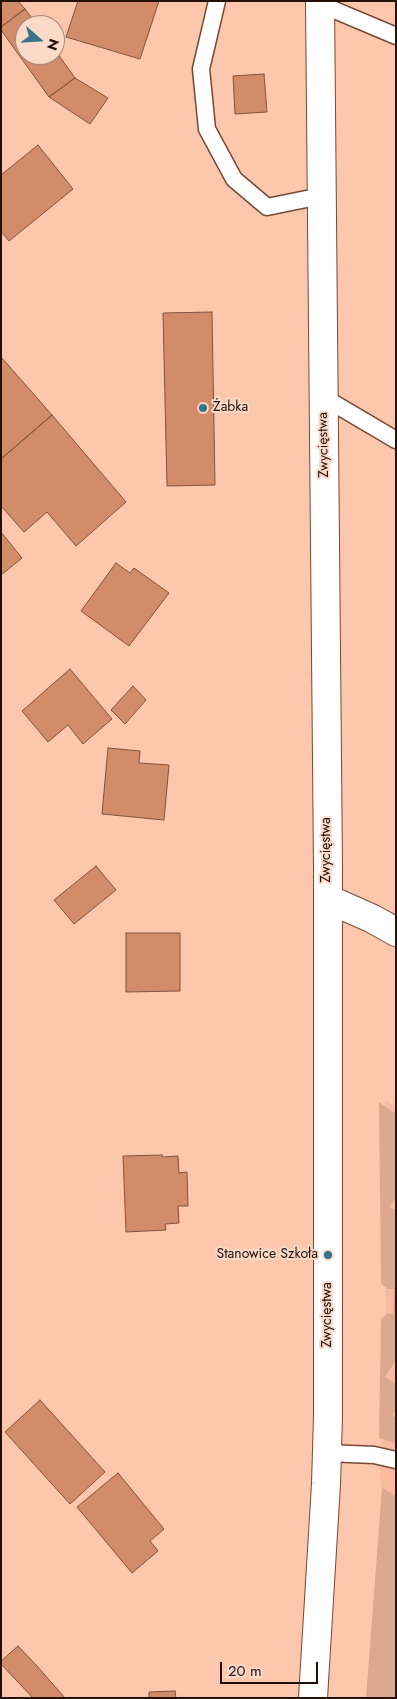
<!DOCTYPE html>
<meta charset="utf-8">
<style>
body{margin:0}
#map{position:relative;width:397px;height:1699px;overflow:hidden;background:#fdc7ad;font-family:Jost,sans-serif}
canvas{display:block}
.frame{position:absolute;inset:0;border:2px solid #231007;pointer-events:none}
.north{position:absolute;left:15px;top:15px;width:50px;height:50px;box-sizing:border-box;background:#fbdaca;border:1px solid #a5897c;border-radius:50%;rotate:109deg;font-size:14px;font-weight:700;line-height:20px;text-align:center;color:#231007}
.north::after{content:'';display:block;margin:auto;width:18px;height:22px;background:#38738b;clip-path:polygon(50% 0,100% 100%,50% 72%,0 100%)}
.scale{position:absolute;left:220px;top:1662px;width:98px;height:22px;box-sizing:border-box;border:2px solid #231007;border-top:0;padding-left:6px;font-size:15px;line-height:18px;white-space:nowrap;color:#231007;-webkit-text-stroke:4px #fbdaca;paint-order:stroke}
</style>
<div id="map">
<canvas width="397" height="1699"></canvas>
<div class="frame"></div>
<div class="north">N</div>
<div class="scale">20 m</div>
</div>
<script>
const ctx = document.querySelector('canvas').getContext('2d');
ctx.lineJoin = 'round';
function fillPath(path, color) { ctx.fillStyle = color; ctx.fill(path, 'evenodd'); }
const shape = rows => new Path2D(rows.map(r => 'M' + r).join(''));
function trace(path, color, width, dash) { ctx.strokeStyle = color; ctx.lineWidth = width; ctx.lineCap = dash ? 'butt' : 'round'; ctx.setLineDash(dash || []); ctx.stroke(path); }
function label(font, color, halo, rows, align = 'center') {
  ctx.font = font + ' Jost,sans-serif'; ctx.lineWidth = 4; ctx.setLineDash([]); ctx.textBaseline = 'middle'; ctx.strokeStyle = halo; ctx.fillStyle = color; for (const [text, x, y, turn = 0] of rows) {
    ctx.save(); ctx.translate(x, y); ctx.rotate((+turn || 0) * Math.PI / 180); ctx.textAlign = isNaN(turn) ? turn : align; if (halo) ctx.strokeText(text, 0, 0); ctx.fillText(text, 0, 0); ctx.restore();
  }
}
fillPath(shape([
 [385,1100,396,1107,396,1496,382,1488,380,1478,386,1346]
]), '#f8bb9e');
fillPath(shape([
 [379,1102,396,1114,396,1197,389,1207,396,1211,396,1360,385,1377,396,1384,396,1409,392,1415,396,1418,396,1443,379,1438,381,1319,387,1314,393,1314,394,1289,387,1289,381,1283],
 [382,1488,396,1496,396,1698,366,1698]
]), '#dca890');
const building = shape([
 [1,1,18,1,25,9,1,27,1,1],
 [78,1,159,1,140,59,66,37,78,1],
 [25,9,37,25,25,25,25,55,55,55,55,50,75,78,49,97,1,30,1,27,25,9],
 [264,74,267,112,235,114,233,76,264,74],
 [75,78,108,98,90,124,49,97,75,78],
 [38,145,73,189,9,241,1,231,1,175,38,145],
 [212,312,215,485,167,486,163,313,212,312],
 [1,357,52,415,1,459,1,357],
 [52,415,126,502,76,546,47,512,24,532,1,506,1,459,52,415],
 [1,532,22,558,1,575,1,532],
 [116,563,130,573,134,568,169,593,129,646,81,611,116,563],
 [70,669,112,719,83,744,68,725,48,742,22,711,70,669],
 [133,686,146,700,125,724,111,710,133,686],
 [108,748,140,751,139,763,169,765,164,820,102,814,108,748],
 [96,866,116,890,74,924,54,900,96,866],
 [126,933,180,933,180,991,126,992,126,933],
 [162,1155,162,1157,178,1156,179,1173,187,1172,188,1206,178,1206,179,1223,165,1224,166,1230,126,1232,123,1156,162,1155],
 [40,1400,105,1472,70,1504,5,1432,40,1400],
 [118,1473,164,1529,150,1541,158,1551,132,1573,77,1507,118,1473],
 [18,1646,37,1666,65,1698,33,1698,1,1664,1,1661,18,1646],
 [175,1691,176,1698,149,1698,149,1692,175,1691]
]);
fillPath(building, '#d28c6a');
trace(building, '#81523c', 1);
const service = shape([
 [217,1,201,69,207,129,234,179,267,207,321,196],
 [317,1,320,4,396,36],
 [323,397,396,440],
 [327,1453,374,1455,396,1460]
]);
const minor = shape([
 [328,899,373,919,396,932]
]);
const secondary = shape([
 [313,1698,326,1484,328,1416,328,868,320,1]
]);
trace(service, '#774933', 19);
trace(minor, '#774933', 30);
trace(secondary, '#774933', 30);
trace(service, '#fff', 16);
trace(minor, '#fff', 28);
trace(secondary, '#fff', 28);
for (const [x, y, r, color] of [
 [203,408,5,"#38738b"],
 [328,1255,5,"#38738b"]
]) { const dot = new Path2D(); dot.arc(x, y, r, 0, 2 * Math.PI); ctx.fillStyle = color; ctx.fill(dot); trace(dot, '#fbdaca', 2); }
label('14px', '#231007', '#fbdaca', [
 ["Żabka",213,408],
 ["Stanowice Szkoła",318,1255,"right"]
], 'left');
label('14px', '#231007', '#fbdaca', [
 ["Zwycięstwa",324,445,-91],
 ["Zwycięstwa",327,850,-90],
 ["Zwycięstwa",328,1315,-90]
]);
</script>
